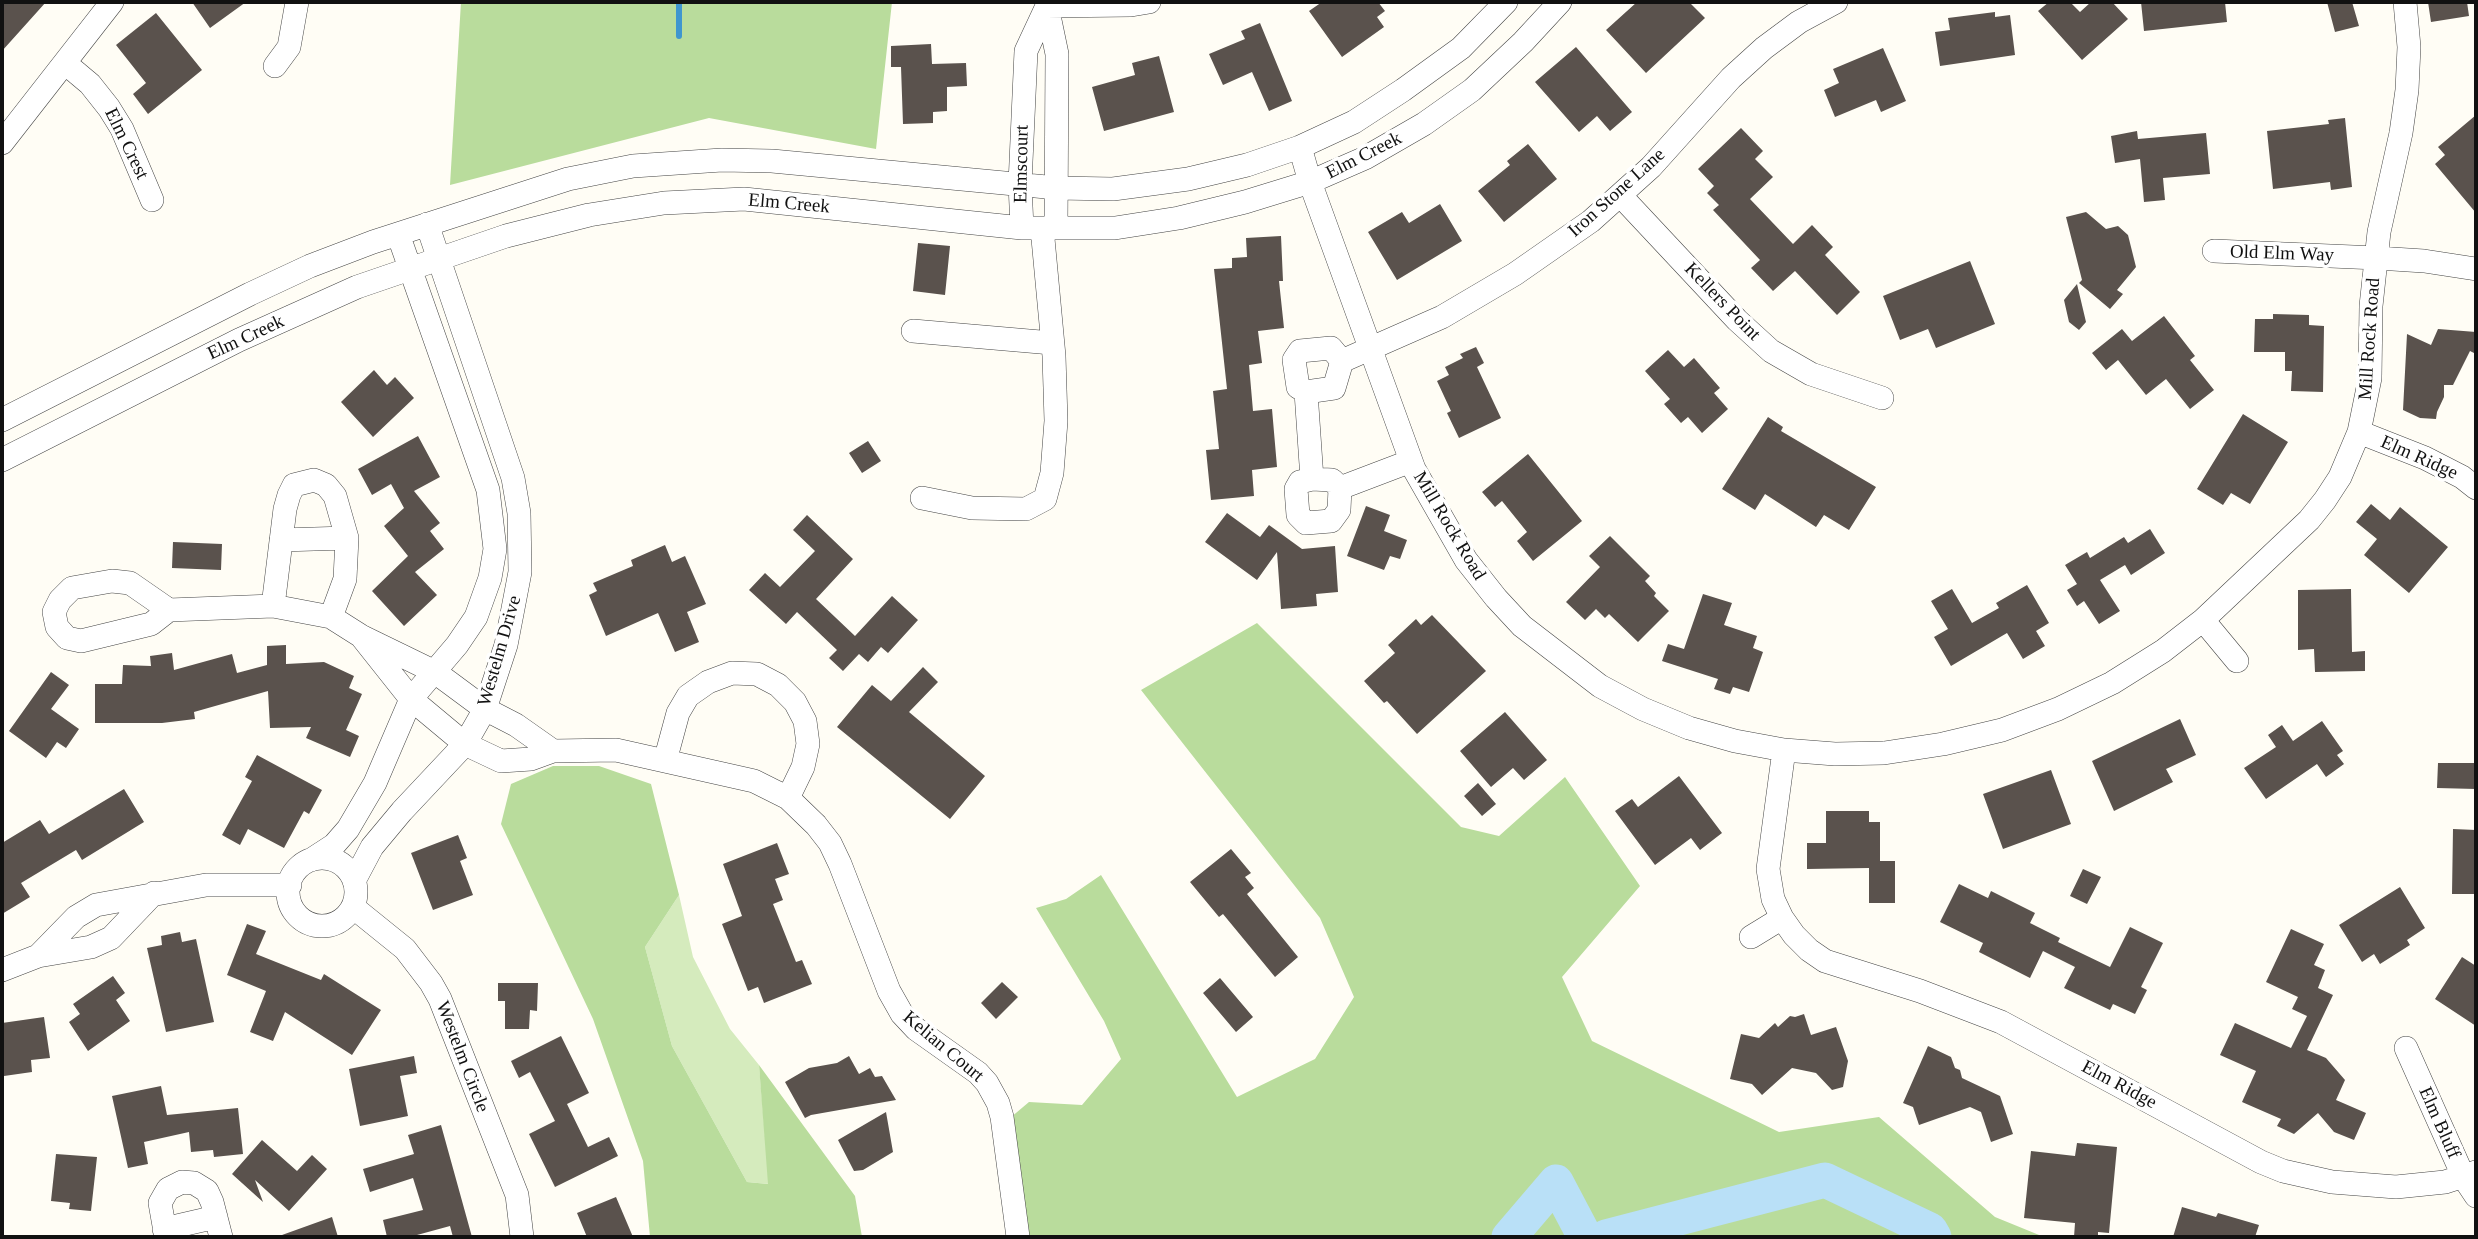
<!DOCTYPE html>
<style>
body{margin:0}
#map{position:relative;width:2478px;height:1239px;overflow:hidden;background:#fffdf5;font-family:Georgia,serif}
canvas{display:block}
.frame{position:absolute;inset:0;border:4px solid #111;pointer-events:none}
</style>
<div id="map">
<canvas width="2478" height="1239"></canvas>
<div class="frame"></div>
</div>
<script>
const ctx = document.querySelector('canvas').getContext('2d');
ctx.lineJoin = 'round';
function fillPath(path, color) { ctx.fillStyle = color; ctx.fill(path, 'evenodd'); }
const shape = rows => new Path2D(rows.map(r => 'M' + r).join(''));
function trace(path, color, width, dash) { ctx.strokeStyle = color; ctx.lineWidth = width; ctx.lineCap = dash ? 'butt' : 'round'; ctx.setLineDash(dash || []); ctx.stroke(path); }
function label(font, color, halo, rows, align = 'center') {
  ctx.font = font + ' Georgia,serif'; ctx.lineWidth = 7; ctx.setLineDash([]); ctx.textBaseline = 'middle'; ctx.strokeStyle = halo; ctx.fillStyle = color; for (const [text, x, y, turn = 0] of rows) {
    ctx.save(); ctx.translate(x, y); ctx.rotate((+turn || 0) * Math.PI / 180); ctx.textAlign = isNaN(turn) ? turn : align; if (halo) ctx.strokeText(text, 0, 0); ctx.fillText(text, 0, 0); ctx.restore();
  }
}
fillPath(shape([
 [679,895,693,957,730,1029,759,1065,769,1184,747,1182,672,1046,645,947]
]), '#d5ebbd');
fillPath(shape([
 [461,2,892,2,876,149,709,118,450,185],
 [1257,623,1461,827,1499,836,1565,777,1640,886,1562,977,1592,1041,1779,1132,1879,1117,1995,1217,2044,1237,1028,1237,1010,1118,1029,1102,1082,1105,1121,1059,1104,1021,1036,908,1066,899,1101,875,1237,1097,1315,1059,1354,997,1320,918,1141,690],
 [553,766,599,766,651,784,679,895,645,947,672,1046,747,1182,768,1184,759,1065,855,1196,862,1237,650,1237,643,1161,593,1019,501,824,511,784]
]), '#b9dc9c');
trace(shape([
 [679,36,679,2]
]), '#3f96cf', 6);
trace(shape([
 [1509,1237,1556,1182,1585,1237],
 [1606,1237,1825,1180,1930,1230,1934,1237]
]), '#b9e0f7', 35);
fillPath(shape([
 [2,2,46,2,2,51],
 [192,2,246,2,210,28],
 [1322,2,1378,2,1385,11,1377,17,1384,27,1342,57,1309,11],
 [1637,2,1689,2,1705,18,1646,73,1606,30],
 [2049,2,2070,2,2080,12,2091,2,2112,2,2128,19,2082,60,2038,11],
 [2141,2,2225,2,2227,22,2144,31],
 [2327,2,2352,2,2359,26,2335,32],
 [2428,2,2467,2,2469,16,2431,22],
 [1995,12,1995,17,2010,15,2015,55,1940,66,1935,32,1950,30,1948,18],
 [156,13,202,70,148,114,133,94,146,83,116,45],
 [1260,23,1292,101,1269,111,1252,72,1223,85,1209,54,1245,39,1241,31],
 [931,44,932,64,966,63,967,86,947,87,947,111,933,112,933,123,903,124,901,67,891,67,891,46],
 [1576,47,1632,112,1610,131,1597,116,1579,132,1535,82],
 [1883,48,1906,101,1881,112,1876,100,1835,117,1824,90,1839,83,1833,69],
 [1159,56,1174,112,1104,131,1092,87,1135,75,1132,63],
 [2476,115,2476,213,2435,164,2445,155,2438,147],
 [2345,118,2352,187,2331,190,2330,182,2273,189,2267,131,2329,124,2328,120],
 [1741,128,1763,151,1755,159,1773,177,1750,199,1793,244,1812,225,1833,247,1825,255,1860,292,1837,315,1795,271,1773,291,1751,268,1760,260,1713,210,1719,205,1707,193,1714,186,1698,169],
 [2137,131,2138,139,2206,133,2210,174,2163,178,2165,200,2144,202,2140,159,2115,163,2111,136],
 [1528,144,1557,179,1504,222,1478,191,1510,165,1507,161],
 [1440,204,1462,241,1397,280,1368,232,1402,212,1409,223],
 [2086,212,2106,229,2118,226,2128,235,2136,267,2117,290,2123,294,2110,309,2079,283,2082,280,2066,217],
 [1281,236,1283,281,1279,281,1284,328,1258,331,1262,363,1249,365,1253,411,1272,409,1277,467,1252,470,1254,496,1211,500,1206,450,1219,449,1213,391,1227,389,1214,269,1232,268,1232,258,1247,257,1246,238],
 [918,243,950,246,945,295,913,291],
 [1970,261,1995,324,1936,348,1928,329,1900,340,1883,296],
 [2077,284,2086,322,2079,330,2069,322,2064,300],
 [2273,314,2309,315,2309,325,2324,326,2323,392,2291,391,2292,371,2285,371,2285,352,2254,352,2255,319,2273,319],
 [2164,316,2195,356,2190,360,2214,390,2190,409,2166,379,2146,395,2118,360,2106,370,2092,353,2122,329,2132,341],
 [2438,329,2476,332,2476,354,2470,351,2453,385,2444,385,2444,397,2437,412,2436,419,2420,418,2403,410,2407,334,2431,345],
 [1476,347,1484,363,1477,367,1501,418,1459,438,1447,413,1451,411,1437,381,1449,375,1445,367,1463,358,1460,354],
 [1668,350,1684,367,1694,358,1720,388,1714,393,1728,409,1702,433,1688,417,1681,423,1664,404,1670,399,1645,371],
 [374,370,387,385,395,377,414,398,373,437,341,402],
 [2243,414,2288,442,2250,504,2231,493,2223,505,2197,489],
 [1768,417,1783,427,1781,431,1876,487,1849,530,1824,515,1816,527,1765,494,1755,510,1722,489],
 [418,436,440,477,414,491,440,523,430,531,444,549,415,572,437,595,404,626,372,591,408,556,384,526,404,508,391,484,372,495,358,469],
 [868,441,881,461,862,473,849,453],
 [1528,454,1582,521,1533,561,1517,541,1527,532,1502,501,1495,507,1482,492],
 [2371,504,2390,520,2400,507,2448,547,2409,593,2364,555,2377,539,2356,522],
 [1366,506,1390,515,1384,531,1407,540,1400,559,1390,556,1384,570,1347,556],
 [1227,513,1260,537,1269,525,1302,549,1335,546,1338,592,1316,594,1317,606,1281,609,1277,552,1257,580,1205,542],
 [807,515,853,559,816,599,855,636,892,596,918,620,888,653,881,647,868,662,859,654,843,671,829,658,837,650,797,612,786,624,749,590,765,573,780,587,815,551,793,530],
 [2150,529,2165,553,2131,575,2125,565,2100,580,2120,611,2099,624,2084,601,2077,606,2067,590,2077,584,2065,565,2087,552,2090,558,2124,537,2128,543],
 [1610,536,1650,576,1645,581,1656,593,1654,596,1669,611,1638,642,1609,614,1605,618,1596,609,1585,620,1566,602,1600,567,1589,556],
 [173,542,222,544,221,570,172,568],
 [665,545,672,562,685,556,706,604,687,612,699,642,675,652,658,613,606,636,589,595,597,591,593,583,633,566,631,560],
 [2027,585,2049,623,2036,631,2045,646,2023,659,2007,633,1951,666,1934,637,1948,629,1931,601,1952,589,1972,623,1999,608,1996,603],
 [2351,589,2352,652,2365,651,2365,671,2315,672,2314,649,2298,650,2298,590],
 [1703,594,1732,603,1724,625,1757,636,1753,648,1763,652,1749,692,1733,687,1730,694,1714,689,1718,679,1662,661,1668,644,1684,649],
 [1432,615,1486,671,1417,734,1387,701,1384,703,1364,681,1395,653,1388,645,1416,619,1421,625],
 [286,645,286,664,324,662,354,676,349,688,362,694,346,730,359,736,350,757,306,738,311,727,270,728,268,691,194,712,195,719,162,723,95,723,95,684,122,684,123,665,151,666,150,656,172,653,174,670,232,654,237,673,267,665,267,646],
 [923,667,938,682,909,712,985,776,950,819,837,727,872,685,891,701],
 [51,672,69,685,51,709,79,729,66,748,57,742,46,758,9,731],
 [1505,712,1547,760,1524,780,1513,768,1491,787,1460,751],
 [2180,719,2196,755,2166,769,2173,782,2114,811,2092,761],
 [2322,721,2343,751,2337,755,2344,764,2326,777,2317,764,2266,799,2244,768,2276,747,2268,735,2282,725,2293,741],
 [257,755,322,790,309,814,304,811,284,848,248,829,240,845,222,835,252,781,245,777],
 [2438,763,2476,763,2476,789,2437,788],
 [2051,770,2071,824,2003,849,1983,794],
 [1679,776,1722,833,1700,850,1691,838,1655,865,1615,811,1632,799,1638,807],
 [1478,783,1496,804,1482,816,1464,796],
 [124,789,144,822,82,860,76,850,21,883,30,897,2,914,2,843,40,820,49,834],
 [1826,811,1869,811,1869,822,1880,822,1880,861,1895,861,1895,903,1869,903,1869,868,1807,869,1807,843,1826,843],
 [2453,829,2476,830,2476,894,2452,894],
 [458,835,467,858,460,861,473,895,433,910,411,853],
 [777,843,789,874,775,879,783,900,773,904,796,962,802,960,812,984,764,1003,758,987,748,991,722,924,742,916,723,864],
 [1231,849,1251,873,1245,877,1254,888,1247,894,1298,957,1275,977,1223,914,1219,917,1190,882],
 [2083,869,2101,877,2087,904,2070,896],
 [1959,884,1988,898,1991,891,2035,913,2030,923,2060,938,2058,942,2110,967,2130,927,2163,943,2141,987,2147,990,2135,1014,2113,1004,2110,1010,2064,988,2075,967,2043,951,2030,978,1979,952,1983,943,1940,922],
 [2400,887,2425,928,2407,940,2410,945,2380,964,2374,954,2362,962,2339,925],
 [247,924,266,931,256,954,321,980,324,974,381,1010,352,1055,285,1012,273,1041,250,1032,266,991,227,975],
 [2291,929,2324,944,2314,965,2325,970,2318,988,2333,995,2307,1050,2326,1058,2345,1080,2336,1100,2366,1113,2354,1140,2334,1132,2318,1113,2294,1134,2277,1126,2281,1119,2242,1102,2256,1071,2220,1055,2235,1023,2291,1048,2307,1016,2292,1009,2298,997,2266,982],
 [180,932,182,942,196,939,214,1022,166,1032,147,948,162,945,161,936],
 [2462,957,2476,966,2476,1026,2435,999],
 [113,976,125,993,116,1000,130,1021,88,1051,69,1022,80,1014,73,1004],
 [1220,978,1253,1017,1236,1032,1203,993],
 [1002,982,1018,997,996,1019,981,1003],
 [498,983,538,983,537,1011,530,1010,529,1029,505,1029,505,1001,498,1001],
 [1804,1014,1811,1035,1836,1027,1848,1061,1843,1087,1832,1090,1816,1073,1792,1068,1762,1095,1752,1084,1730,1079,1741,1034,1759,1038,1775,1023,1778,1027,1790,1016,1795,1017],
 [44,1017,50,1058,31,1060,32,1072,4,1076,2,1023],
 [561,1036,589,1093,567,1104,588,1147,609,1137,618,1156,555,1187,529,1134,555,1121,530,1072,519,1078,511,1061],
 [1928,1046,1951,1057,1955,1068,1960,1070,1962,1078,2000,1096,2013,1134,1991,1142,1981,1112,1970,1107,1919,1125,1913,1107,1903,1103],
 [414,1056,417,1073,400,1076,408,1116,360,1126,349,1069],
 [849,1056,859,1074,870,1068,875,1077,882,1076,896,1100,811,1115,805,1118,785,1082,809,1068,837,1063],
 [161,1086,167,1115,238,1108,243,1154,214,1157,213,1150,191,1152,189,1132,144,1142,148,1164,128,1168,112,1096],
 [886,1112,893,1152,863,1170,854,1171,838,1140],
 [441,1125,472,1237,453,1237,450,1226,417,1235,418,1237,387,1237,383,1220,423,1210,413,1178,370,1192,363,1169,414,1154,408,1135],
 [262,1140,297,1171,312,1155,327,1169,289,1211,255,1180,263,1202,232,1174],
 [2077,1143,2117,1147,2109,1233,2098,1232,2098,1237,2074,1237,2075,1223,2024,1218,2031,1151,2075,1156],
 [56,1154,97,1157,91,1211,69,1209,70,1203,51,1201],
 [616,1197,633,1237,587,1237,577,1213],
 [2182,1207,2216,1217,2218,1213,2259,1225,2255,1237,2173,1237],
 [332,1217,338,1237,282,1237,282,1235]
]), '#5a524d');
const minor = shape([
 [1047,2,1047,6,1131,5,1149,2],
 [1047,6,1057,54,1056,228],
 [65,63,90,84,109,108,122,129,152,200],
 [275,66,289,47,297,2],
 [2,143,112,2],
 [1300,147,1310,182,1414,469,1466,560,1496,598,1522,626,1600,686,1643,709,1689,728,1735,741,1784,750,1835,754,1884,753,1943,744,2002,730,2058,709,2112,683,2163,651,2203,620,2309,520,2325,500,2340,477,2359,432,2370,378,2371,306,2379,232,2401,133,2407,90,2409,47,2405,2],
 [1620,195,1737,320,1771,351,1811,374,1882,398],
 [1022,228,1020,184,1026,51,1047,6],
 [2214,251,2377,258,2424,261,2476,269],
 [913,331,1052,343],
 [1306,392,1298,387,1294,360,1300,351,1331,348,1342,361],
 [2,420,250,294,310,266,373,242,568,179,633,166,722,160,772,161,1057,188,1113,189,1188,179,1247,165,1300,147,1354,122,1403,90,1461,48,1506,2],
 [2359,432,2425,458,2462,477,2476,488],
 [2,460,239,340,357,287,506,236,589,215,664,203,744,199,1022,228,1115,228,1179,218,1245,202,1310,182,1365,158,1424,124,1472,90,1523,42,1560,2],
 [1411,461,1340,488,1332,480,1312,479,1306,392,1334,388,1342,361,1442,317,1515,274,1591,221,1651,167,1731,78,1764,48,1799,22,1836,2],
 [1312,479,1300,482,1296,489,1298,515,1306,523,1331,521,1339,510,1340,488],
 [922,498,972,508,1026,509,1045,499,1052,473,1056,421,1054,356,1042,228],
 [281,540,347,538],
 [273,606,285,509,289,495,294,485,314,480,326,485,335,496,347,538,345,579,331,617],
 [169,610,130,583,112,581,72,588,60,600,54,612,57,627,67,638,81,641,151,624,169,610,273,606,331,617,361,636,435,672,485,709,516,725,553,751],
 [2203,620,2237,661],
 [361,636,411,699,465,744,501,761,531,759,553,751,616,750,754,781,788,798,816,825,830,843,840,864,889,991,902,1014,916,1029,978,1073,987,1083,998,1103,1002,1117,1018,1237],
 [1784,750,1768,869,1773,899,1782,918,1794,935,1809,950,1825,961,1920,991,2001,1022,2261,1162,2283,1171,2332,1182,2396,1187,2445,1182,2476,1172],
 [665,761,678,713,688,696,708,682,732,673,757,674,778,685,795,702,805,721,808,744,803,767,788,798],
 '288 892a34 34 0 1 1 68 0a34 34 0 1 1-68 0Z',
 [311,860,334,845,348,829,375,783,411,699,457,645,476,617,490,578,495,549,488,490,398,234],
 [354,881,372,847,402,811,465,744,485,709,506,645,520,572,519,513,513,478,427,224],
 [353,907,405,949,431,983,440,999,517,1195,522,1237],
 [1751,937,1782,918],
 [38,956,76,917,96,905,206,885,290,885],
 [2,970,38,956,91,947,111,938,154,893],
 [2406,1048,2464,1178,2476,1196],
 [164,1229,216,1217],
 [166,1237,160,1203,168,1189,182,1182,194,1183,207,1191,212,1202,221,1237]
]);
trace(minor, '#444', 24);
trace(minor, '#fff', 23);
label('19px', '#111', '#fff', [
 ["Elm Crest",126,144,64],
 ["Elm Creek",1364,156,-27],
 ["Elmscourt",1022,164,-89],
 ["Iron Stone Lane",1617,193,-42],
 ["Elm Creek",789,204,5],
 ["Old Elm Way",2282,254,2],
 ["Kellers Point",1722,302,46],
 ["Elm Creek",246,338,-25],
 ["Mill Rock Road",2370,339,-86],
 ["Elm Ridge",2419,458,24],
 ["Mill Rock Road",1449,526,59],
 ["Westelm Drive",500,651,-74],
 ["Kelian Court",943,1047,40],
 ["Westelm Circle",462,1057,69],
 ["Elm Ridge",2119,1085,28],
 ["Elm Bluff",2439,1123,66]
]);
</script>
